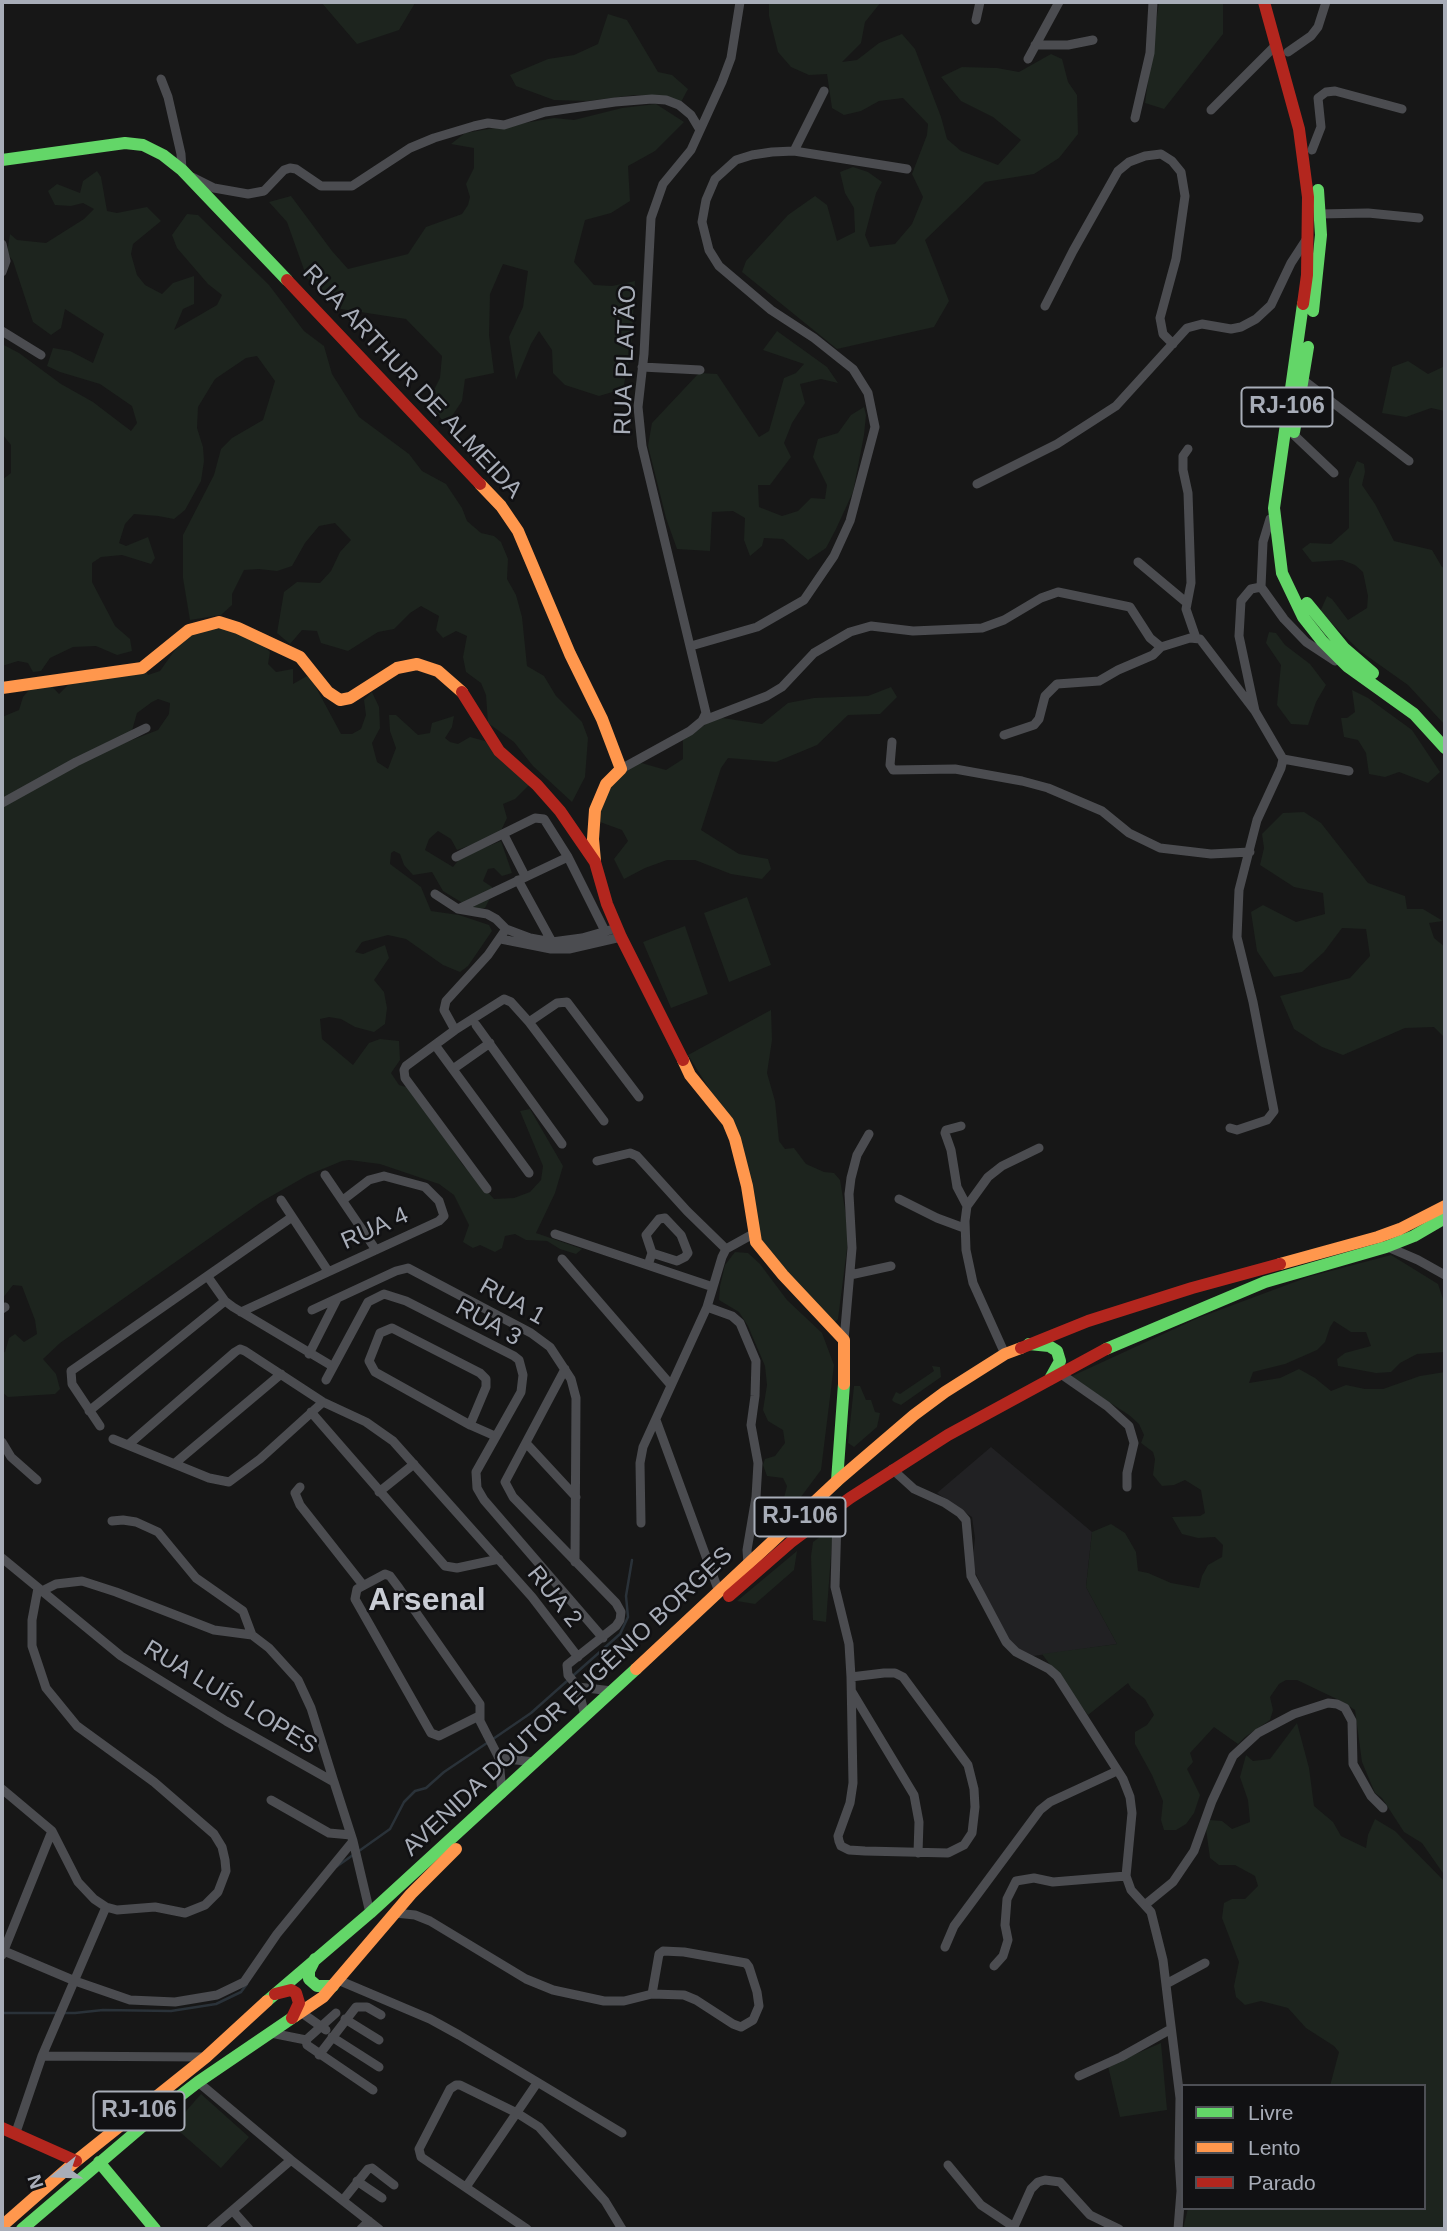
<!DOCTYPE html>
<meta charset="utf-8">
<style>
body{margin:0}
#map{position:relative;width:1447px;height:2231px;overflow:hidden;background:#171717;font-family:Arial,sans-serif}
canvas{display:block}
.frame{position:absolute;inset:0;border:4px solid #a8adb8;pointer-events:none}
.legend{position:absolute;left:1181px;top:2084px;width:245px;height:126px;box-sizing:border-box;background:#111113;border:2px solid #4d4f55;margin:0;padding:9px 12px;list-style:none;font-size:21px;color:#a8adb8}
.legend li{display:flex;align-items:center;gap:14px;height:35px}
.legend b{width:35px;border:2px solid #4d4f55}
.north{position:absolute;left:21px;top:2140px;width:70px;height:70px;-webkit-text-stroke:5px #111113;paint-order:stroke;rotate:252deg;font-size:19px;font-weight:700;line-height:28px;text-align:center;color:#a8adb8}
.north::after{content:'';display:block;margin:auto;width:24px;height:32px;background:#a8adb8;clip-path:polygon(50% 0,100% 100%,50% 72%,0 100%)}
</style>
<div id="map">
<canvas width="1447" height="2231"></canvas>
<div class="frame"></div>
<ul class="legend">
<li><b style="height:9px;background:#63d668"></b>Livre</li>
<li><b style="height:9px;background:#ff974d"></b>Lento</li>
<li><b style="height:9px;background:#b3261e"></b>Parado</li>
</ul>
<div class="north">N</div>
</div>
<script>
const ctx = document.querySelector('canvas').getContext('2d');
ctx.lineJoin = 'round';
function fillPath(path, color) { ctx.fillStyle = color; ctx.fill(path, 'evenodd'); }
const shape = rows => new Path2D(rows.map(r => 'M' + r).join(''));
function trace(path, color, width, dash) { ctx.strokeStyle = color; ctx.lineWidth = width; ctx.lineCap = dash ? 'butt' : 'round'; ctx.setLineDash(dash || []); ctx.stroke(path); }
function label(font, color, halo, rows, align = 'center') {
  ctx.font = font + ' Arial,sans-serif'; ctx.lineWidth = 5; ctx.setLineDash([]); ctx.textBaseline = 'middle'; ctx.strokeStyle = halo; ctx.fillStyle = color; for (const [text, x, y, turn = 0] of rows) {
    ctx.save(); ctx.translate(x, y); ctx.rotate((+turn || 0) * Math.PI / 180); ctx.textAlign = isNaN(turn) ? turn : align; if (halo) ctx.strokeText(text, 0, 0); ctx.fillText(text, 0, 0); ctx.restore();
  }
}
fillPath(shape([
 [991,1447,1092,1532,1086,1587,1117,1644,1026,1657,1010,1644,999,1626,972,1565,975,1538,972,1517,937,1493]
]), '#212123');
fillPath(shape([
 [321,2,415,2,415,3,399,30,357,44],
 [769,2,881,2,865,22,861,43,842,62,857,60,879,43,902,34,915,49,941,117,947,139,961,151,998,165,1021,140,993,117,961,101,941,77,962,67,997,68,1019,72,1051,54,1062,59,1068,82,1077,95,1078,134,1059,158,1034,174,985,182,925,240,949,301,934,327,837,349,742,272,746,261,788,215,815,196,827,205,837,241,855,232,854,208,845,193,840,172,853,167,868,172,882,182,876,193,865,235,870,247,895,244,912,224,923,197,912,174,927,135,928,124,903,98,879,101,861,111,844,115,832,108,827,74,809,75,791,67,778,52,769,16],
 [1159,2,1223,2,1223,34,1164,109,1145,103],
 [608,14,627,20,658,72,672,75,688,89,681,102,664,97,635,95,587,101,554,100,516,86,510,75,548,59,574,55,598,44],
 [656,104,684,122,655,151,628,166,630,201,611,213,585,220,574,262,594,285,612,286,635,281,631,351,623,389,599,396,565,385,553,373,552,350,539,331,531,344,516,380,509,337,523,307,528,271,503,264,490,294,489,335,494,373,465,379,462,401,446,425,428,402,440,378,442,356,406,319,341,309,307,278,287,222,269,202,291,196,332,251,348,269,408,254,426,227,462,214,468,205,470,197,466,184,474,168,474,148,451,144,465,133,554,118,574,120,622,108],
 [97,171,101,177,107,211,117,213,147,207,161,221,133,244,131,254,137,275,145,285,162,294,173,283,194,276,194,304,183,309,174,330,217,305,222,295,208,284,177,248,172,235,187,214,198,215,269,285,304,331,324,346,332,374,359,417,409,454,422,471,446,484,462,508,467,521,481,533,494,536,501,542,508,559,507,579,516,595,522,617,527,666,544,676,556,696,582,722,588,738,585,777,572,802,533,766,514,742,488,723,486,695,481,683,466,672,463,657,467,636,456,631,443,638,436,630,439,616,421,606,410,613,394,629,378,632,348,651,321,643,317,631,302,630,290,644,277,633,284,592,297,582,320,583,331,571,340,552,351,540,335,523,319,526,305,543,292,566,277,571,259,569,244,570,232,594,232,605,221,615,190,620,183,578,183,535,214,475,221,449,232,438,263,420,275,381,257,356,246,358,215,379,198,407,197,428,203,447,204,461,201,481,185,510,174,519,158,516,134,514,125,524,119,543,126,546,148,537,155,558,151,564,122,555,101,557,92,563,92,582,115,626,130,639,132,651,117,655,96,646,73,647,50,658,41,671,33,672,28,663,18,661,2,666,2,480,11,473,11,445,2,434,2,344,19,353,61,384,93,402,131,431,137,423,132,406,100,384,60,372,47,366,53,348,70,351,93,363,104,334,65,309,61,328,51,335,33,322,13,261,7,253,10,234,17,240,46,243,84,219,94,209,83,203,71,206,55,205,48,191,57,184,80,193,83,181],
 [777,331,827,367,838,383,821,379,800,384,805,403,792,423,784,443,791,457,770,485,758,485,759,507,782,516,798,511,811,498,825,499,827,485,813,457,818,439,838,433,851,415,864,407,866,415,864,435,853,492,836,529,826,548,808,560,783,539,764,538,762,546,750,556,744,540,745,518,733,511,712,512,710,551,677,549,666,518,648,446,652,423,699,373,717,374,759,437,769,431,784,378,796,373,804,364,763,350],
 [1408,361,1428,374,1445,366,1445,411,1431,408,1406,417,1382,413,1392,367],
 [1357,461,1364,464,1365,472,1362,485,1375,504,1394,541,1432,550,1442,567,1445,568,1445,725,1408,685,1360,651,1320,612,1327,596,1332,599,1348,620,1367,608,1368,596,1363,572,1355,565,1342,560,1312,562,1302,549,1310,543,1331,544,1349,528,1349,479],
 [207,627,236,630,264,646,270,652,268,664,276,672,293,669,293,684,307,676,312,680,341,734,352,734,361,729,366,715,364,700,372,692,379,707,380,728,372,743,377,762,388,769,396,748,390,731,389,715,396,715,418,735,430,733,432,723,454,716,452,727,445,738,450,742,458,744,470,737,485,741,522,773,529,785,515,799,503,804,507,818,499,835,457,850,451,839,438,831,429,839,425,850,453,867,461,857,501,841,512,873,502,876,494,868,488,869,483,881,492,887,493,892,485,908,474,910,443,891,432,872,413,875,404,865,400,854,394,851,391,853,390,864,421,887,431,911,459,915,489,925,492,931,468,966,460,972,443,965,406,939,388,935,362,942,355,952,363,954,385,945,389,958,374,980,384,992,387,1008,385,1024,374,1032,355,1027,341,1019,329,1017,320,1019,322,1039,353,1065,369,1043,380,1039,399,1041,400,1060,391,1073,399,1085,406,1087,429,1113,462,1164,494,1199,514,1198,530,1192,541,1180,543,1166,520,1111,530,1109,563,1166,555,1193,536,1233,582,1249,576,1254,560,1249,547,1241,526,1240,515,1234,505,1236,502,1248,495,1252,480,1245,473,1248,463,1242,469,1225,454,1195,439,1184,380,1164,349,1160,342,1161,308,1175,261,1202,60,1343,43,1359,56,1374,60,1389,55,1394,8,1397,2,1392,2,1353,5,1352,9,1338,15,1334,24,1342,37,1334,35,1320,22,1286,13,1285,2,1299,2,806,103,751,158,730,169,714,170,703,158,699,152,702,137,713,131,734,2,800,2,717,19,710,23,697,30,689,47,681,59,694,68,685,142,664,148,675,160,671,187,633],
 [1269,632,1276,633,1285,645,1310,664,1326,685,1316,702,1308,725,1291,724,1277,705,1281,665,1266,643],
 [891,687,897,697,880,714,848,715,817,745,776,762,728,758,721,768,701,830,739,854,768,859,771,869,762,879,731,874,695,860,667,860,645,868,624,879,614,859,628,841,622,830,600,822,597,817,607,792,629,767,638,762,666,770,683,759,683,740,716,717,762,724,788,703,814,698,868,696],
 [1352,690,1368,698,1412,730,1440,772,1428,783,1399,772,1385,777,1369,774,1366,753,1358,740,1344,737,1341,718,1347,718,1355,712],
 [1304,812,1321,823,1368,883,1405,896,1407,909,1423,909,1443,921,1429,923,1434,938,1445,947,1445,1038,1434,1027,1405,1028,1343,1055,1322,1047,1294,1029,1280,996,1350,978,1370,956,1366,929,1342,928,1324,952,1302,972,1274,977,1257,951,1251,912,1263,905,1296,922,1325,914,1323,893,1294,887,1260,865,1264,848,1262,834,1283,813],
 [747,897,771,965,729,982,704,913],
 [685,926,708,994,671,1008,643,942],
 [771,1010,772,1040,767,1073,775,1101,779,1141,785,1149,794,1148,806,1164,824,1172,834,1173,840,1180,849,1233,838,1319,834,1323,797,1289,756,1232,745,1164,713,1095,688,1055],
 [735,1252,748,1253,760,1264,787,1300,822,1333,834,1365,821,1470,789,1513,782,1506,787,1486,783,1478,767,1476,763,1465,765,1459,775,1456,785,1443,783,1430,768,1421,763,1410,767,1385,765,1366,748,1326,739,1312,719,1300,720,1286,725,1265],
 [1391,1255,1438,1284,1445,1305,1445,1352,1417,1354,1400,1363,1391,1372,1376,1373,1338,1366,1337,1359,1345,1353,1371,1346,1366,1332,1351,1332,1334,1321,1330,1327,1325,1342,1317,1350,1285,1364,1253,1372,1249,1383,1280,1378,1299,1369,1315,1378,1331,1391,1346,1385,1365,1389,1383,1389,1420,1376,1445,1372,1445,1876,1422,1843,1404,1832,1382,1798,1375,1793,1362,1762,1355,1710,1341,1701,1297,1680,1286,1680,1279,1684,1270,1697,1273,1710,1270,1720,1245,1737,1238,1744,1214,1727,1190,1753,1193,1762,1187,1769,1200,1795,1194,1813,1186,1824,1176,1830,1164,1830,1161,1820,1163,1801,1152,1775,1135,1744,1135,1732,1147,1725,1154,1715,1145,1699,1131,1688,1128,1683,1088,1715,1042,1654,1117,1644,1086,1587,1092,1532,1111,1524,1125,1533,1136,1552,1138,1571,1148,1573,1171,1583,1199,1588,1202,1576,1208,1565,1222,1557,1223,1545,1215,1537,1198,1538,1182,1534,1172,1517,1200,1516,1205,1513,1201,1490,1185,1480,1174,1485,1162,1486,1153,1475,1155,1459,1153,1452,1141,1443,1144,1435,1139,1424,1129,1415,1070,1377,1198,1318,1308,1277],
 [932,1366,940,1367,941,1377,901,1405,894,1402,892,1400,896,1392,900,1394,934,1371],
 [854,1386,860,1386,866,1400,871,1400,875,1412,880,1413,877,1427,854,1447,848,1443],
 [833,1528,826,1622,813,1620,811,1556,813,1542,825,1533,830,1534],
 [797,1551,794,1570,755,1604,737,1601],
 [1297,1723,1309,1768,1314,1806,1333,1822,1341,1836,1366,1848,1368,1835,1375,1819,1395,1831,1445,1882,1445,2229,1183,2229,1188,2208,1424,2208,1424,2086,1330,2086,1339,2052,1334,2046,1306,2028,1288,2008,1261,2001,1245,2005,1236,1997,1234,1986,1239,1962,1222,1918,1224,1903,1232,1899,1245,1899,1258,1886,1255,1876,1235,1865,1219,1865,1210,1858,1206,1829,1210,1820,1222,1821,1232,1829,1250,1822,1248,1800,1240,1777,1246,1755,1253,1761,1270,1759],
 [1161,2043,1167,2110,1120,2117,1108,2066],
 [201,2094,249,2137,221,2168,173,2126]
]), '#1d241e');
trace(shape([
 [493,1739,531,1713,620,1634,628,1617,626,1596,632,1560],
 [359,1851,390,1829,404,1802,415,1791,426,1788,444,1772,487,1743],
 [336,1867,353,1855],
 [2,2013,75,2013,103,2010,171,2011,216,2004,241,1992,247,1984]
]), '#2a3239', 2.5);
trace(shape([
 [976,20,980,2],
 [1035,45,1068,45,1093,40],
 [1288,52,1311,36,1318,27,1326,2],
 [1028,59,1059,2],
 [161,79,168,97,181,154,182,170],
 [1211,110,1276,45],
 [1135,118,1150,53,1153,2],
 [1312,150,1321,127,1318,98,1326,92,1335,91,1402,109],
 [794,151,824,91],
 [192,177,214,188,248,194,264,191,284,170,290,168,296,169,321,186,352,186,410,148,434,138,474,126,488,123,504,125,545,112,615,102,652,99,666,100,679,105,691,115,700,130],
 [1319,214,1368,213,1419,218],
 [2,244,6,261,2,272],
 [1045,306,1073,251,1118,171,1129,162,1145,156,1161,154,1172,161,1181,172,1185,196,1176,259,1160,318,1163,334,1173,344],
 [2,331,41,355],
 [642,367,700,370],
 [1302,379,1409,461],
 [1294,435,1334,473],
 [1188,449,1183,456,1183,470,1188,493,1191,583,1186,609,1196,638],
 [977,484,1057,444,1116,406,1187,328,1202,324,1231,329,1241,327,1256,319,1271,305,1291,263,1306,240],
 [1270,519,1263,542,1261,587,1284,619,1306,642,1335,661],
 [1138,562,1187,603],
 [691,646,757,627,804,600,834,556,850,521,875,427,868,393,853,369,814,338,771,310,719,266,709,250,702,222,706,200,715,179,736,160,752,155,772,152,794,151,907,169],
 [702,721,767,696,782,687,814,653,850,632,871,626,913,631,982,628,1004,620,1041,598,1058,592,1130,607,1150,638,1161,647,1190,638,1200,639,1255,711],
 [1004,735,1034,725,1039,719,1045,696,1057,684,1099,681,1118,670,1153,655,1161,647],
 [892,742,890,765,893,770,955,769,1022,781,1048,788,1102,811,1129,833,1160,848,1211,854,1250,852],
 [1283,759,1349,771],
 [621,769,690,731,702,721,706,713,642,446,638,407,644,354,651,218,663,184,691,150,722,82,731,58,740,2],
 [2,803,76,762,146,728],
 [504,835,525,876],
 [456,857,535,818,544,819,568,857,605,931],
 [518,880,552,942],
 [435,894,458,909,487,914,496,919,506,929],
 [458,909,568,857],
 [501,939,551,949,569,949,621,937],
 [529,1022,557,1003,567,1002,639,1097],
 [476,1025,562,1144],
 [455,1030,444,1010,446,1001,488,955,506,929,530,938,552,942,582,938,617,928],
 [435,1045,529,1173],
 [453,1069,490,1043],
 [961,1126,946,1130,945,1133,951,1150,957,1187,967,1206],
 [1230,1128,1237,1130,1267,1120,1274,1111,1253,1002,1237,937,1239,890,1257,820,1281,768,1283,759,1255,711,1239,636,1241,601,1251,589,1261,587],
 [597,1161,630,1153,637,1156,687,1211,726,1249],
 [325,1175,376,1250],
 [487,1189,405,1078,404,1070,406,1066,455,1030,504,999,511,1002,529,1022,604,1121],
 [899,1199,937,1218,964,1228],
 [281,1200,328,1271],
 [555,1234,713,1287],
 [1388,1247,1418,1260,1445,1275],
 [562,1259,670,1384],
 [648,1265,652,1253,646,1235,659,1219,665,1218,681,1235,688,1253,685,1257,677,1261,652,1253],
 [850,1275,891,1266],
 [208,1277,225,1301,233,1307,332,1366],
 [707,1307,732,1316,740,1323,756,1361,755,1396,751,1425,758,1463,756,1497,747,1550,748,1564],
 [2,1309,5,1307],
 [312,1310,396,1271,408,1268,531,1333,550,1347,571,1379,576,1398,575,1562],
 [241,1312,439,1221,444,1216,439,1201,425,1187,384,1176,369,1180,343,1200],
 [844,1340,852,1248,849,1194,851,1178,857,1155,869,1134],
 [309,1354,337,1299],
 [1005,1354,973,1283,966,1250,965,1221,967,1206,988,1177,1002,1166,1039,1148],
 [565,1369,505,1482,513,1497,616,1603,621,1612,620,1620,616,1626,567,1665,568,1675,578,1687,585,1716],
 [1061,1374,1107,1406,1129,1426,1134,1443,1127,1473,1127,1487],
 [326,1380,368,1302,384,1294,406,1301,514,1356,519,1360,523,1375,521,1392,476,1472,477,1488,484,1500,603,1638],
 [89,1411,225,1301],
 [311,1412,445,1566,457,1568,499,1559],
 [656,1420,719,1592],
 [470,1425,486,1387,486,1379,480,1373,392,1328,380,1333,369,1361,375,1372,470,1425,495,1436],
 [100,1426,72,1384,71,1371,292,1217],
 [113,1439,209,1478,229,1482,260,1459,323,1402],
 [2,1442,11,1457,37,1480],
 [526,1443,576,1497],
 [128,1445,235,1352,240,1349,245,1351,323,1402,366,1422,393,1441,532,1597,578,1657],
 [174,1464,281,1374],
 [892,1469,914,1489,945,1503,960,1513,966,1520,971,1576,1006,1642,1016,1652,1049,1669,1057,1676,1123,1779,1130,1797,1132,1813,1126,1876,1131,1890,1151,1912,1163,1960,1169,2010,1180,2098,1179,2158,1181,2191,1178,2229],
 [300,1487,295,1493,300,1505,363,1585],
 [379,1492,414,1464],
 [832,1512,837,1518,835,1587,849,1644,851,1677,853,1783,850,1803,838,1836,839,1841,841,1846,849,1850,865,1851,948,1853,964,1845,972,1833,975,1807,974,1789,968,1765,903,1677,895,1673,884,1673,851,1677],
 [641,1523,640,1463,643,1447,707,1307,722,1257,726,1249,753,1234],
 [2,1558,121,1656,226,1721,334,1782,353,1841,370,1913],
 [42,1591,56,1584,82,1581,116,1592,214,1630,252,1635,243,1611,196,1578,158,1532,136,1522,123,1520,112,1521],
 [252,1635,269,1648,298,1680,311,1708,334,1782],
 [578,1687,612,1691],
 [852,1692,914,1795,919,1822,918,1853],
 [479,1716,439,1736,431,1733,355,1599,357,1589,385,1574,390,1576,399,1588,480,1704,480,1721,499,1758,502,1794],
 [499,1758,534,1762],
 [2,1789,52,1831,78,1882,94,1899,106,1907,117,1910,155,1907,185,1913,205,1905,218,1892,226,1871,225,1860,222,1847,214,1834,154,1782,77,1726,46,1688,32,1646,32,1620,38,1588],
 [271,1800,329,1833,351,1835],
 [1146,1904,1173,1882,1194,1851,1212,1801,1233,1756,1258,1733,1294,1714,1328,1703,1337,1704,1345,1708,1352,1721,1353,1764,1371,1796,1383,1808],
 [395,1913,415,1915,430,1921,526,1979,553,1990,604,2001,624,2001,652,1994,684,1995,696,2000,733,2024,741,2027,753,2020,759,2006,757,1992,749,1967,746,1963,684,1952,663,1951,659,1954,652,1994],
 [945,1947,954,1926,1040,1810,1050,1802,1117,1771],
 [4,1951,75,1981,130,2000,175,2002,217,1995,244,1982,277,1934,353,1841],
 [2,1955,52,1831],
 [994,1966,1003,1956,1008,1940,1005,1925,1007,1899,1016,1881,1034,1878,1053,1882,1126,1876],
 [338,1980,430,2019,459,2035,622,2133],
 [1166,1984,1205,1963],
 [302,2013,326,2030],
 [336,2013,306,2040,307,2045,373,2090],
 [345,2019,379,2040],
 [271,2033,306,2040],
 [332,2037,379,2067],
 [319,2055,356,2007,367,2007,381,2015],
 [42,2056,205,2057],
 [1079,2076,1121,2057,1171,2029],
 [198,2082,291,2160,379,2229],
 [15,2135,42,2056,106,1907],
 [948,2165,981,2205,1014,2227],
 [357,2181,382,2198],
 [466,2187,537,2083],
 [343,2200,368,2169,372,2168,394,2185],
 [233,2211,249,2229],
 [211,2229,291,2160],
 [361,2229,369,2221],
 [527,2229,421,2157,419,2149,450,2089,456,2085,460,2085,517,2113,539,2127,605,2201,622,2229],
 [1013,2229,1031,2189,1038,2182,1045,2180,1060,2182,1090,2215,1119,2229]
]), '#4b4c50', 9);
trace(shape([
 [2,160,125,143,143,145,163,155,182,170,287,280],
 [1303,304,1274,508,1282,573,1303,617,1322,641,1347,666,1414,714,1445,748],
 [1313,311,1321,235,1318,190],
 [1294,432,1308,347],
 [1307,603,1344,648,1373,673],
 [1029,1344,1049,1346,1057,1351,1060,1361,1050,1379],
 [1106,1349,1265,1282,1386,1247,1414,1236,1445,1218],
 [837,1481,844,1384],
 [315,1959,309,1971,309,1979,317,1986,333,1986],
 [267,2001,370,1913,636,1669],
 [99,2162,155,2229],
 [22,2229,158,2113,198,2082,295,2016]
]), '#63d668', 12);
trace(shape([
 [480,484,501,506,518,531,570,654,602,719,621,769,606,784,595,810,593,839,595,861],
 [2,688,142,668,189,630,219,622,238,628,300,657,328,692,340,700,350,698,397,668,417,664,438,671,462,692],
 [683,1060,690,1075,728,1122,735,1139,747,1186,756,1242,783,1275,844,1340,844,1384],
 [1280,1264,1378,1237,1400,1229,1445,1206],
 [636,1669,837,1481,914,1415,945,1392,1005,1354,1021,1348],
 [295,2016,323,1997,411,1894,456,1849],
 [2,2226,76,2161,206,2057,267,2001]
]), '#ff974d', 12);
trace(shape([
 [1264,2,1299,129,1308,197,1307,275,1303,304],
 [287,280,480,484],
 [462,692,499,751,537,785,560,811,595,862,607,904,621,937,683,1060],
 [1021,1348,1088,1321,1192,1288,1280,1264],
 [729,1596,791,1542,850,1498,948,1435,1106,1349],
 [275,1994,291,1990,296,1993,299,2003,292,2018],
 [2,2128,76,2161]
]), '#b3261e', 12);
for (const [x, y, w] of [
 [1287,407,91],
 [800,1517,91],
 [139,2111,91]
]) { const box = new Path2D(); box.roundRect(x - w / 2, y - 19.5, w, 39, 5); ctx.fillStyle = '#111113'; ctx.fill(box); trace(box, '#a8adb8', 2); }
label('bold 23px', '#a8adb8', null, [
 ["RJ-106",1287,407],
 ["RJ-106",800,1517],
 ["RJ-106",139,2111]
]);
label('24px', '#a8adb8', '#111113', [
 ["RUA PLATÃO",626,360,-88],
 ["RUA ARTHUR DE ALMEIDA",412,382,47],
 ["RUA 4",375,1229,-24],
 ["RUA 1",512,1302,29],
 ["RUA 3",488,1323,29],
 ["RUA 2",554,1597,51],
 ["RUA LUÍS LOPES",230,1698,31],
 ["AVENIDA DOUTOR EUGÊNIO BORGES",568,1702,-43]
]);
label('bold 32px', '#c9ccd4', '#111113', [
 ["Arsenal",427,1601]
]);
</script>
